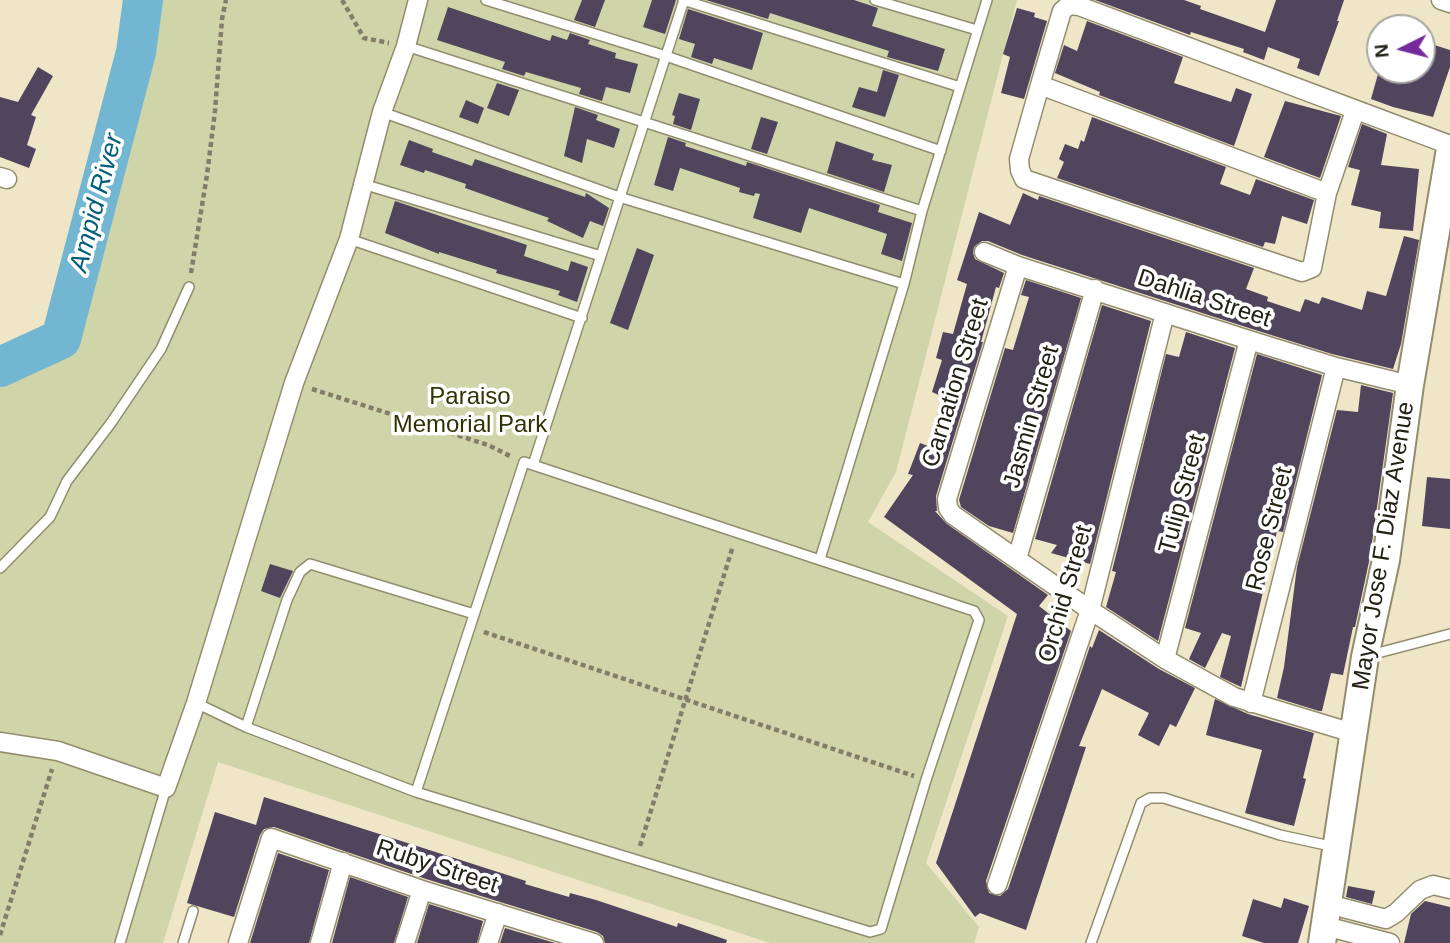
<!DOCTYPE html>
<style>
body{margin:0}
#map{position:relative;width:1450px;height:943px;overflow:hidden;background:#eee6c7;font-family:Arial,sans-serif}
canvas{display:block}
.north{position:absolute;left:1366px;top:14px;width:70px;height:70px;box-sizing:border-box;background:#fff;border:2px solid #a7a6a1;border-radius:50%;rotate:264deg;font-size:19px;font-weight:700;line-height:28px;text-align:center;color:#232014}
.north::after{content:'';display:block;margin:auto;width:24px;height:32px;background:#752b9d;clip-path:polygon(50% 0,100% 100%,50% 72%,0 100%)}
</style>
<div id="map">
<canvas width="1450" height="943"></canvas>
<div class="north">N</div>
</div>
<script>
const ctx = document.querySelector('canvas').getContext('2d');
ctx.lineJoin = 'round';
function fillPath(path, color) { ctx.fillStyle = color; ctx.fill(path, 'evenodd'); }
const shape = rows => new Path2D(rows.map(r => 'M' + r).join(''));
function trace(path, color, width, dash) { ctx.strokeStyle = color; ctx.lineWidth = width; ctx.lineCap = dash ? 'butt' : 'round'; ctx.setLineDash(dash || []); ctx.stroke(path); }
function label(font, color, halo, rows, align = 'center') {
  ctx.font = font + ' Arial,sans-serif'; ctx.lineWidth = 7; ctx.setLineDash([]); ctx.textBaseline = 'middle'; ctx.strokeStyle = halo; ctx.fillStyle = color; for (const [text, x, y, turn = 0] of rows) {
    ctx.save(); ctx.translate(x, y); ctx.rotate((+turn || 0) * Math.PI / 180); ctx.textAlign = isNaN(turn) ? turn : align; if (halo) ctx.strokeText(text, 0, 0); ctx.fillText(text, 0, 0); ctx.restore();
  }
}
fillPath(shape([
 [143,0,1017,0,896,472,868,522,1008,616,926,863,979,927,974,943,770,943,218,762,163,943,0,943,0,367,61,339,136,52]
]), '#cfd5a9');
trace(shape([
 [0,367,61,339,136,52,143,0]
]), '#73b6d2', 40);
fillPath(shape([
 [582,0,605,0,595,27,574,20],
 [652,0,676,0,665,34,643,27],
 [706,0,854,0,878,8,872,26,945,49,938,71,887,57,889,51,770,13,768,19],
 [1095,0,1184,0,1201,6,1200,9,1265,32,1276,0,1344,0,1337,21,1339,21,1319,76,1297,68,1300,59,1268,47,1264,60,1243,52,1244,49,1191,32,1190,35],
 [448,7,550,41,552,35,567,40,570,33,590,40,588,44,616,53,615,58,638,64,630,93,606,87,602,101,579,94,581,88,526,72,524,76,502,69,505,62,437,40],
 [1017,8,1035,13,1034,17,1047,21,1024,99,1001,93,1010,57,1003,54],
 [688,9,763,33,752,70,714,58,712,64,691,57,695,44,679,39],
 [1087,21,1183,57,1174,83,1231,102,1236,88,1252,94,1234,146,1099,95,1100,92,1055,73,1064,45,1077,51],
 [1422,41,1450,50,1450,67,1433,117,1393,107,1371,99,1380,67,1380,70,1393,70,1408,75,1410,70,1422,70],
 [38,67,53,76,31,115,36,117,27,145,36,149,29,168,0,157,0,97,18,102],
 [883,70,899,75,885,117,852,107,859,87,877,92],
 [497,83,519,90,509,116,487,108],
 [679,93,700,99,691,130,673,124,675,116,672,115],
 [466,100,484,108,478,124,459,117],
 [1285,101,1341,116,1320,178,1264,157],
 [575,107,598,115,596,120,620,129,614,148,587,139,582,163,564,156],
 [761,117,778,122,767,154,751,149],
 [1092,117,1226,167,1220,184,1250,195,1256,179,1314,200,1307,224,1282,216,1275,244,1265,242,1263,247,1057,178,1064,162,1059,159,1065,144,1078,149,1081,140,1084,142],
 [1362,124,1387,134,1381,165,1419,169,1413,231,1379,228,1381,212,1351,205,1360,170,1348,167],
 [668,137,686,143,685,146,746,166,747,162,880,205,878,212,912,223,902,261,881,254,887,234,809,208,801,233,753,218,760,194,755,193,754,196,739,192,740,188,680,168,673,191,654,185],
 [409,140,433,149,432,152,472,166,475,159,585,197,586,193,609,208,603,226,590,221,583,238,547,221,549,218,465,188,466,184,425,170,424,173,400,165],
 [836,141,874,154,872,160,892,165,884,192,827,173],
 [1023,193,1038,200,1039,196,1254,268,1246,289,1268,297,1267,301,1300,312,1305,299,1319,304,1322,297,1362,310,1367,291,1386,296,1404,236,1419,240,1401,344,1393,369,1332,354,1252,329,1022,255,988,241,982,241,974,247,973,253,975,259,1004,273,999,288,996,287,981,342,983,342,936,496,937,511,935,511,947,524,1048,595,1039,606,1071,631,986,881,989,893,1000,896,1008,889,1090,646,1092,648,1099,630,1159,669,1195,688,1176,727,1170,724,1159,746,1138,735,1149,713,1102,689,1079,746,1086,747,1026,930,980,913,975,917,936,863,1017,614,884,517,913,475,908,474,920,443,928,446,943,397,932,392,942,360,936,358,943,332,953,334,967,284,957,280,979,212,1010,225],
 [395,201,527,245,524,256,568,271,571,261,588,267,577,302,558,295,560,291,496,273,497,270,439,252,439,254,385,233],
 [637,248,654,255,628,330,610,323],
 [1026,280,1081,298,1013,533,989,526,961,507,959,500,1005,348,1013,350,1029,297,1021,295],
 [1102,305,1151,321,1090,564,1051,553,1057,545,1035,539],
 [1186,332,1235,348,1158,641,1106,607,1116,572,1112,571,1166,354,1179,357],
 [1257,354,1322,375,1283,532,1277,531,1241,687,1220,677,1231,636,1222,633,1205,668,1189,659,1201,633,1185,628],
 [1361,385,1393,393,1370,557,1355,627,1353,627,1343,675,1331,673,1322,711,1319,711,1277,698,1284,667,1297,567,1337,410,1358,412],
 [1427,477,1450,479,1450,529,1422,526],
 [270,564,293,571,280,598,261,591],
 [1215,699,1248,714,1314,733,1303,778,1306,779,1294,826,1245,813,1262,750,1206,735],
 [264,797,526,881,525,884,569,897,570,893,596,900,677,927,678,923,727,940,726,943,605,943,603,936,597,932,426,879,274,827,264,829,260,835,234,917,187,903,215,812,256,825],
 [278,853,329,870,309,943,250,943],
 [350,877,408,897,394,943,332,943],
 [1348,886,1375,891,1372,904,1346,897],
 [1284,898,1309,906,1298,943,1264,943,1242,936,1253,899,1281,908],
 [1425,901,1450,907,1450,943,1404,943,1411,914],
 [429,904,483,921,477,943,417,943],
 [505,928,555,943,500,943]
]), '#51455d');
const lane = shape([
 [486,0,666,56,941,151],
 [683,0,960,87],
 [875,0,977,30],
 [406,46,922,211],
 [382,112,619,197,904,284],
 [363,184,601,256],
 [349,239,582,318],
 [533,465,684,0],
 [820,559,904,284,922,211,987,0],
 [0,568,50,517,67,481,111,423,161,349,189,287],
 [1370,655,1450,634],
 [196,703,246,727,416,792,870,932,881,929,926,780,979,620,974,611,524,462,416,792],
 [246,727,287,600,300,572,310,564,474,614],
 [120,943,166,788],
 [183,943,193,911],
 [1091,943,1141,803,1150,798,1164,798,1280,835,1335,847]
]);
const street = shape([
 [1441,0,1450,3],
 [1040,85,1327,193],
 [1355,111,1327,193,1312,268,1302,272,1024,179,1020,170,1019,159,1040,85,1062,11,1069,5,1079,6,1450,145],
 [0,177,7,179],
 [984,252,1018,266,1249,340,1336,367,1410,385],
 [1018,266,947,499,948,508,953,515,1090,610,1165,659,1234,697,1353,733],
 [1017,559,1095,289],
 [1165,659,1249,340],
 [1251,703,1336,367],
 [0,742,58,751,166,788,196,703,294,383,349,239,382,112,406,46,418,0],
 [997,885,1090,610,1165,313],
 [1328,904,1386,919,1396,913,1420,890,1433,885,1450,889],
 [1325,926,1390,943],
 [238,943,271,838,422,890,594,943],
 [320,943,343,862],
 [405,943,422,890],
 [488,943,498,913]
]);
const secondary = shape([
 [1322,943,1365,657,1386,560,1410,385,1450,149]
]);
trace(lane, '#938c6e', 12);
trace(street, '#938c6e', 21);
trace(secondary, '#938c6e', 30);
trace(shape([
 [342,0,364,38,389,43],
 [191,273,207,175,215,111,222,19,226,0],
 [312,389,488,445,512,457],
 [484,632,914,776],
 [640,846,733,546],
 [0,935,52,769]
]), '#837d69', 4.5, [5, 3.5]);
trace(lane, '#fff', 9);
trace(street, '#fff', 18);
trace(secondary, '#fff', 26);
label('24px', '#232014', '#fff', [
 ["Dahlia Street",1204,299,18],
 ["Carnation Street",956,383,-73],
 ["Jasmin Street",1032,417,-74],
 ["Tulip Street",1183,494,-75],
 ["Rose Street",1270,529,-76],
 ["Mayor Jose F. Diaz Avenue",1384,546,-81],
 ["Orchid Street",1066,594,-74],
 ["Ruby Street",437,867,18]
]);
label('24px', '#303405', '#fff', [
 ["Paraiso",470,397],
 ["Memorial Park",470,425]
]);
label('italic 26px', '#005e7a', '#fff', [
 ["Ampid River",97,203,-75]
]);
</script>
